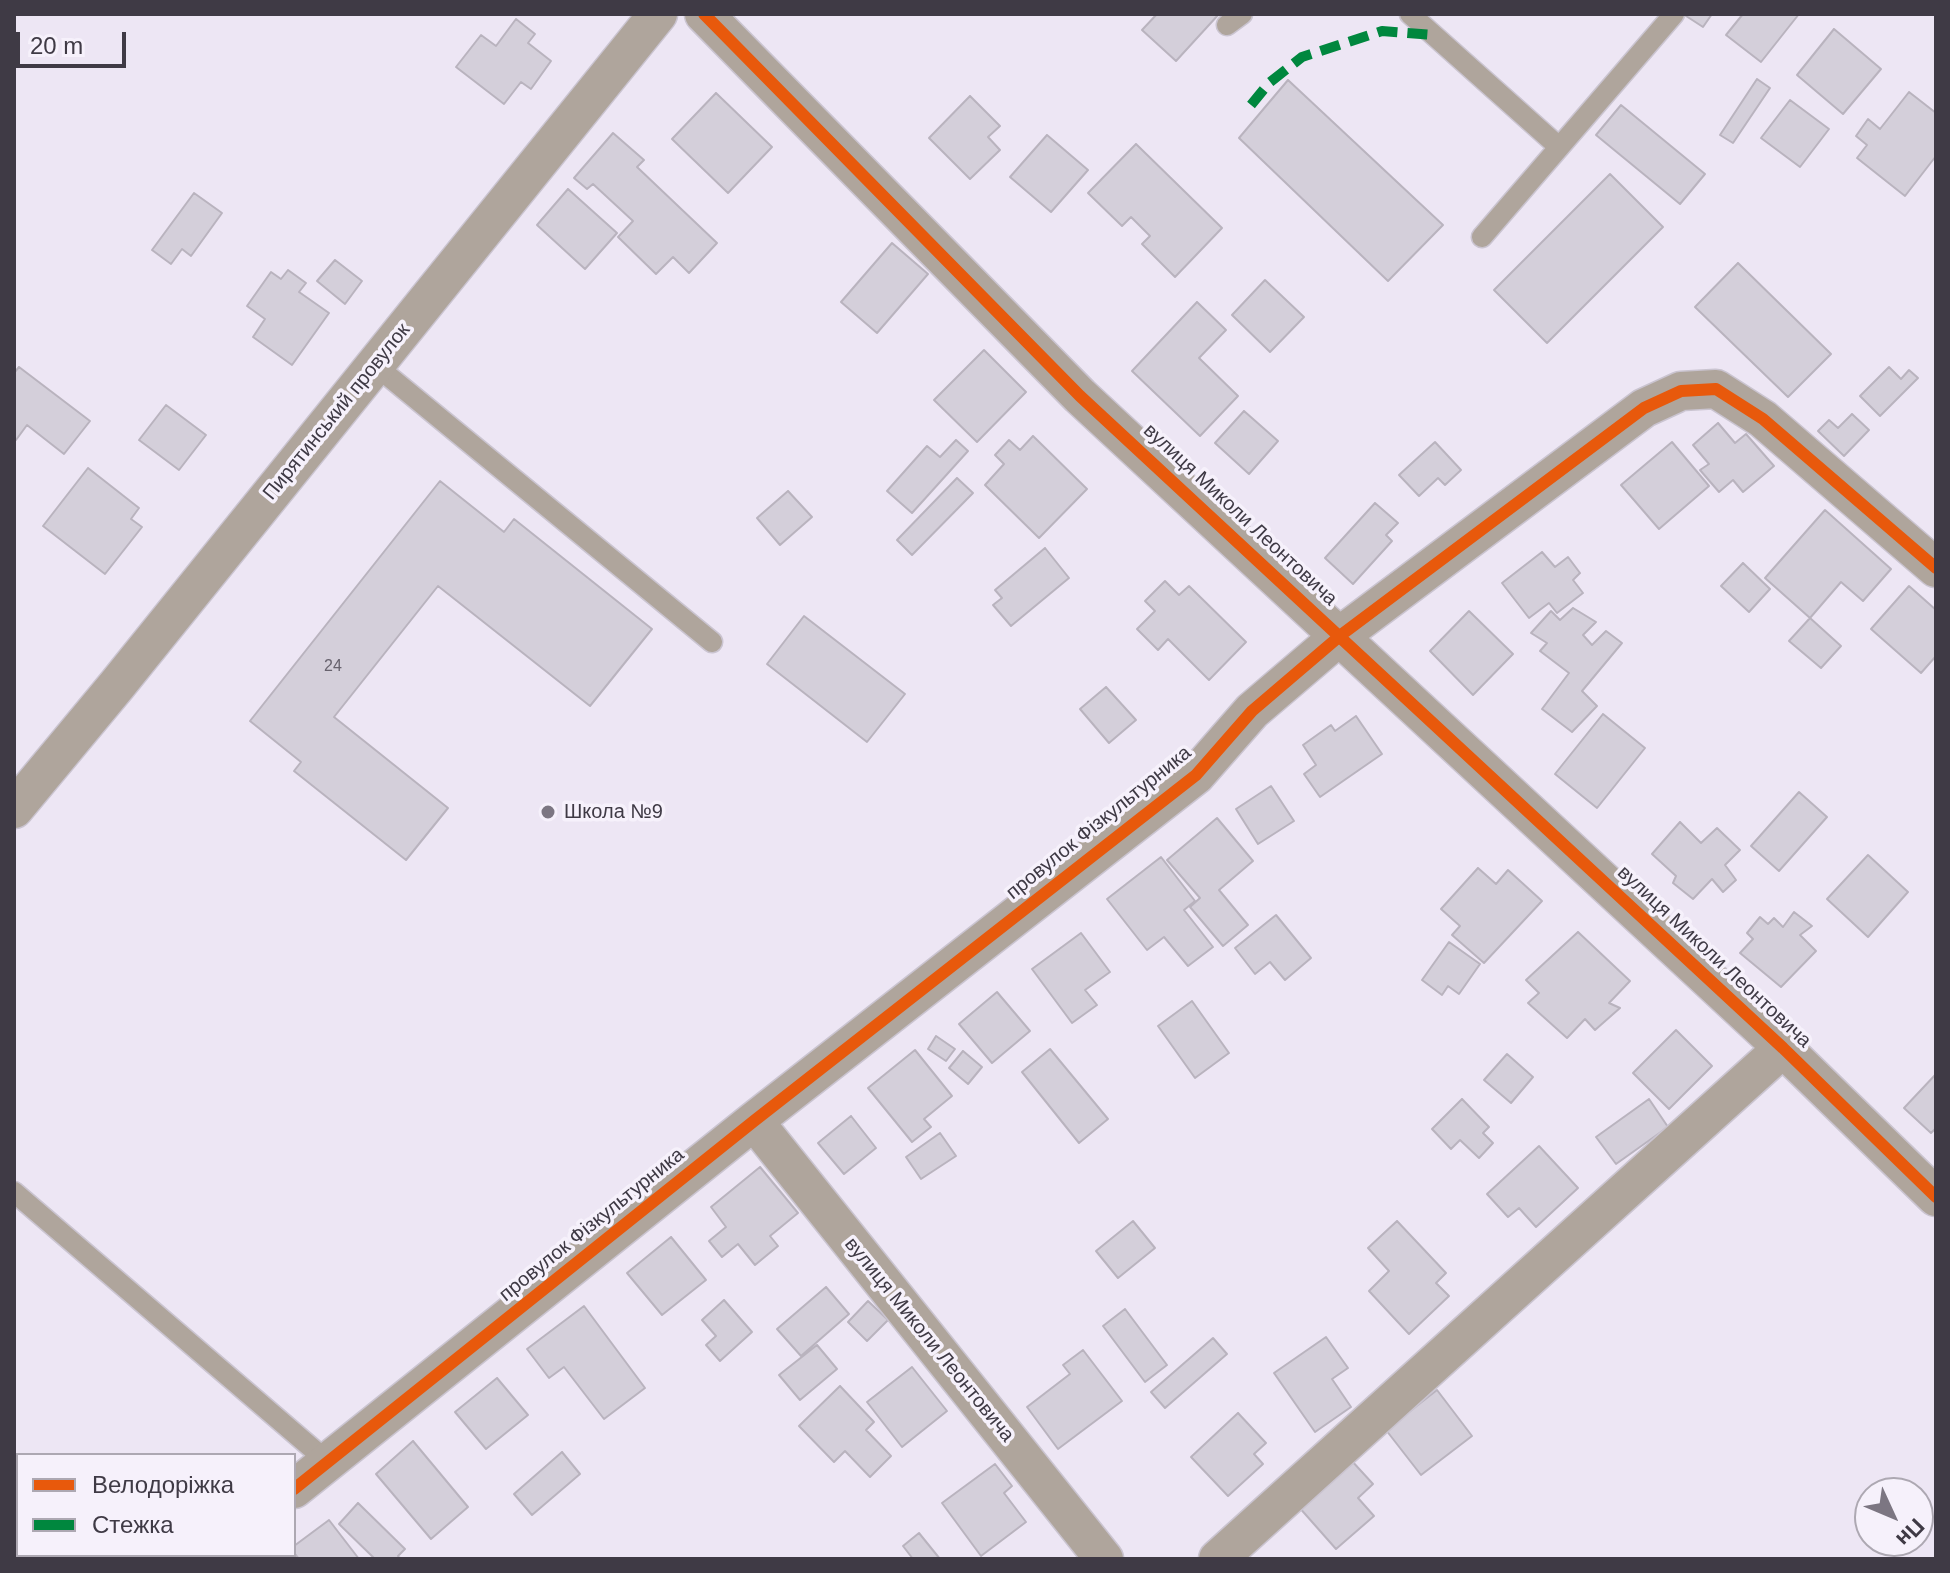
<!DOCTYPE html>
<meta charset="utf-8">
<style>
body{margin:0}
#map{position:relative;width:1950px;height:1573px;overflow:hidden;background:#ede6f4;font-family:Helvetica,sans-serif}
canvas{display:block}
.frame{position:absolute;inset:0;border:16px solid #3f3a45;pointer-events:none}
.legend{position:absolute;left:16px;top:1453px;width:280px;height:104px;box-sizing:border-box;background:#f6f1fb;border:2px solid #ada8b2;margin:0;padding:10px 14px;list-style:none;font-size:24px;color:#3f3a45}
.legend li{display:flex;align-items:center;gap:16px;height:40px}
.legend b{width:40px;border:2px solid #ada8b2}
.north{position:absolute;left:1854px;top:1477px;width:80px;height:80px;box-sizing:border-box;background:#f6f1fb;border:2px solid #ada8b2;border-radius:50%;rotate:134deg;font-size:22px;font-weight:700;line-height:32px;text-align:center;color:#3f3a45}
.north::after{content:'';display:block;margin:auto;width:28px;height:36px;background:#7c7682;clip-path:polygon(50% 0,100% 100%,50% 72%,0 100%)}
.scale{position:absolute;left:16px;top:32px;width:110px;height:36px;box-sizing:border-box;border:4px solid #3f3a45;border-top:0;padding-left:10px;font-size:24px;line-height:28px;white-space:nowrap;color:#3f3a45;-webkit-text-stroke:6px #f6f1fb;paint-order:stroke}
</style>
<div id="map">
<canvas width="1950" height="1573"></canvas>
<div class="frame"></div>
<ul class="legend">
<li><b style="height:10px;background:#e8590c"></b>Велодоріжка</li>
<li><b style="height:10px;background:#00873e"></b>Стежка</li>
</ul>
<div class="north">Пн</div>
<div class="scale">20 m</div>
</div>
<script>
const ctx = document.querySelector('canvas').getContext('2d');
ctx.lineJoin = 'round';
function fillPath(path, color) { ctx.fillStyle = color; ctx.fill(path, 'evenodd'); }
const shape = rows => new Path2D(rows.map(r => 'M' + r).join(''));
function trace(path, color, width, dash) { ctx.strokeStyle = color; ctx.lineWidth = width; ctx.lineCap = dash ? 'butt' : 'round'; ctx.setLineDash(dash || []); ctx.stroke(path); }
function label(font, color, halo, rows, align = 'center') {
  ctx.font = font + ' Helvetica,sans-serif'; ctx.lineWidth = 7; ctx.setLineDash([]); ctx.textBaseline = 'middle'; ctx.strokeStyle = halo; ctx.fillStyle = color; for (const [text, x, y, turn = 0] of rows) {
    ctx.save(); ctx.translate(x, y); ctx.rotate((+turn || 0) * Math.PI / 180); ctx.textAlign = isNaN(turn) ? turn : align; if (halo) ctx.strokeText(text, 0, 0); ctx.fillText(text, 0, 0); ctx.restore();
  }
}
const building = shape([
 [1157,14,1219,14,1176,61,1142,30,1157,14],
 [1683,14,1712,14,1703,27,1683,14],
 [1743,14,1799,14,1761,62,1726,35,1743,14],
 [516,19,535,34,528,43,551,61,531,89,521,82,504,104,456,67,481,35,496,46,516,19],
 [1834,29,1881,69,1843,114,1797,75,1834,29],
 [1757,79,1770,88,1733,143,1720,135,1757,79],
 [1288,80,1443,225,1388,281,1239,138,1288,80],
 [1909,92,1936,113,1936,156,1905,196,1857,158,1867,145,1856,136,1868,119,1880,129,1909,92],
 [716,93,772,147,728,193,672,139,716,93],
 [970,96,1000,126,988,137,1000,150,970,179,929,138,970,96],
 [1790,100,1829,129,1800,167,1761,138,1790,100],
 [1621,105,1705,174,1680,204,1596,135,1621,105],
 [613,133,644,160,637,167,717,243,689,273,673,257,656,274,618,237,633,221,593,184,587,189,574,178,613,133],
 [1047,135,1088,170,1051,212,1010,177,1047,135],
 [1136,144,1222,228,1175,277,1142,244,1150,236,1131,217,1122,226,1088,193,1136,144],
 [1610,174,1663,227,1547,343,1494,290,1610,174],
 [568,189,617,233,585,269,537,225,568,189],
 [194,193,222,213,191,256,182,249,171,264,152,250,194,193],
 [892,243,928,274,877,333,841,302,892,243],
 [335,260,362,281,345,304,317,281,335,260],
 [1738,263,1831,354,1788,397,1695,307,1738,263],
 [288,270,306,283,299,292,329,313,292,365,253,337,265,319,247,306,271,272,281,279,288,270],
 [1265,280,1304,317,1270,352,1232,315,1265,280],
 [1197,302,1226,330,1199,358,1238,396,1200,436,1132,371,1197,302],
 [984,350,1026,392,977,442,934,400,984,350],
 [19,367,90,421,64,454,27,425,16,440,14,438,14,373,19,367],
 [1889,367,1901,379,1909,370,1918,378,1880,416,1860,396,1889,367],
 [166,405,206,435,179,470,139,440,166,405],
 [1244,411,1278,441,1249,474,1215,443,1244,411],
 [1852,414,1869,430,1844,456,1818,431,1829,420,1838,428,1852,414],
 [1718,423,1735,443,1746,434,1774,466,1743,492,1733,480,1719,492,1700,470,1709,464,1693,445,1718,423],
 [1033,436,1087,489,1039,538,985,485,1004,464,995,455,1009,440,1020,450,1033,436],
 [956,440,968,451,912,513,887,491,927,446,940,457,956,440],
 [1435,442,1461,470,1445,485,1438,478,1419,496,1399,475,1435,442],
 [1672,442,1709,486,1659,529,1621,485,1672,442],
 [88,468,139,508,131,519,142,527,105,574,43,526,88,468],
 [957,478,973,493,912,555,897,540,957,478],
 [440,481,504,532,514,519,652,629,590,706,438,586,334,717,448,808,406,860,294,771,301,762,250,721,440,481],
 [788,491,812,517,780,545,757,518,788,491],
 [1375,503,1398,523,1386,535,1392,541,1353,584,1325,558,1375,503],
 [1825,510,1891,569,1863,601,1841,582,1810,618,1765,578,1825,510],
 [1045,548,1069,578,1011,626,993,605,1002,598,995,590,1045,548],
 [1542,552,1555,567,1568,557,1580,573,1573,580,1583,593,1557,613,1549,603,1529,618,1502,583,1542,552],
 [1743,563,1770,589,1749,612,1721,586,1743,563],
 [1165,581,1179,595,1189,586,1246,642,1209,680,1168,639,1158,650,1137,629,1155,611,1145,601,1165,581],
 [1909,586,1936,610,1936,656,1921,673,1871,629,1909,586],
 [1573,608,1596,622,1583,635,1592,645,1606,631,1622,643,1582,691,1597,706,1572,732,1542,709,1569,673,1540,651,1547,643,1531,633,1551,611,1560,620,1573,608],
 [1469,611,1513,654,1473,695,1430,651,1469,611],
 [804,616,905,694,867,742,767,664,804,616],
 [1810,618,1841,646,1821,668,1789,641,1810,618],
 [1106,687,1136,720,1109,743,1080,709,1106,687],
 [1603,714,1645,748,1597,808,1555,774,1603,714],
 [1356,716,1382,754,1320,797,1304,774,1316,765,1303,745,1331,725,1335,731,1356,716],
 [1271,786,1294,821,1258,844,1236,809,1271,786],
 [1799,792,1827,817,1779,871,1751,846,1799,792],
 [1217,818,1253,861,1219,890,1248,925,1223,946,1190,907,1200,898,1167,860,1217,818],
 [1680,822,1701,843,1717,828,1740,850,1725,865,1736,880,1723,892,1712,879,1693,899,1673,883,1676,876,1652,854,1680,822],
 [1868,855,1908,892,1868,937,1827,899,1868,855],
 [1161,857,1195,901,1184,910,1213,947,1188,966,1164,937,1147,950,1107,899,1161,857],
 [1478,868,1496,884,1508,870,1542,901,1484,963,1452,935,1460,926,1441,909,1478,868],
 [1794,912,1812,926,1800,935,1816,951,1781,987,1740,953,1753,939,1747,933,1760,917,1768,924,1774,918,1783,927,1794,912],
 [1276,915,1311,958,1285,980,1270,962,1255,974,1235,948,1276,915],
 [1578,932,1630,981,1609,1003,1620,1008,1595,1030,1585,1019,1567,1038,1528,1003,1539,993,1526,980,1578,932],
 [1081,933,1110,972,1085,990,1097,1005,1072,1023,1032,969,1081,933],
 [1449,942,1480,964,1459,994,1448,986,1442,995,1422,980,1449,942],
 [997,992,1030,1031,992,1063,959,1024,997,992],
 [1192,1001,1229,1053,1195,1078,1158,1026,1192,1001],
 [1676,1030,1712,1066,1669,1109,1633,1073,1676,1030],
 [936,1036,955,1049,946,1061,928,1049,936,1036],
 [1050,1049,1108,1119,1079,1143,1022,1072,1050,1049],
 [915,1050,952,1096,924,1119,931,1127,912,1142,868,1088,915,1050],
 [963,1051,982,1067,968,1084,949,1068,963,1051],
 [1507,1054,1533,1077,1511,1103,1484,1080,1507,1054],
 [1936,1074,1936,1128,1931,1133,1904,1108,1936,1074],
 [1462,1099,1489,1127,1483,1133,1493,1143,1479,1158,1460,1140,1451,1149,1432,1129,1462,1099],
 [1649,1099,1668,1127,1616,1164,1596,1137,1649,1099],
 [851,1116,876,1148,844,1174,818,1143,851,1116],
 [940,1133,956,1156,921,1179,906,1157,940,1133],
 [1539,1146,1578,1188,1536,1227,1519,1208,1508,1217,1487,1194,1539,1146],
 [760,1167,798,1213,770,1236,778,1246,755,1265,738,1244,722,1257,709,1241,726,1227,711,1207,760,1167],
 [1133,1221,1155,1248,1118,1278,1096,1251,1133,1221],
 [1397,1221,1446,1273,1436,1283,1449,1296,1409,1334,1369,1291,1389,1271,1368,1248,1397,1221],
 [671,1237,706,1280,662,1315,627,1273,671,1237],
 [826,1287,849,1314,801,1356,777,1329,826,1287],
 [724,1300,752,1332,720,1361,706,1345,716,1336,702,1320,724,1300],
 [868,1301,888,1320,867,1341,848,1322,868,1301],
 [584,1306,645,1388,604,1419,564,1367,549,1378,527,1349,584,1306],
 [1125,1309,1167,1365,1145,1382,1103,1326,1125,1309],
 [1326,1337,1348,1368,1332,1379,1351,1407,1315,1432,1274,1373,1326,1337],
 [1213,1338,1227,1354,1165,1408,1151,1392,1213,1338],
 [817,1345,837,1369,800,1400,779,1375,817,1345],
 [1083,1350,1122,1401,1058,1449,1027,1407,1070,1374,1063,1365,1083,1350],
 [912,1367,947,1411,902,1447,867,1402,912,1367],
 [497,1378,528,1415,486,1449,455,1412,497,1378],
 [840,1386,874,1422,866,1430,891,1456,870,1477,845,1451,834,1462,799,1426,840,1386],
 [1437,1390,1472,1436,1421,1475,1386,1430,1437,1390],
 [1238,1413,1266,1443,1254,1454,1263,1464,1228,1496,1191,1457,1238,1413],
 [413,1441,468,1507,431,1539,376,1474,413,1441],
 [562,1452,580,1474,532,1515,514,1494,562,1452],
 [1351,1460,1373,1484,1358,1498,1374,1516,1336,1549,1298,1506,1351,1460],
 [995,1464,1012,1486,1004,1493,1026,1522,981,1556,942,1503,995,1464],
 [358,1503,405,1549,398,1556,401,1559,375,1559,339,1524,358,1503],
 [329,1520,359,1559,299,1559,294,1553,294,1546,329,1520],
 [919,1533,940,1559,913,1559,903,1546,919,1533]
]);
fillPath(building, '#d4cfda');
trace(building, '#b9b3be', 2);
const lane = shape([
 [1410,14,1559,147],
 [1227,25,1242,14],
 [1482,237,1674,14],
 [375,365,712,642],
 [14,1192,328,1462]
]);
const street = shape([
 [704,14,1080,396,1783,1048,1936,1197],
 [14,809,117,685,658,14],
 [754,1121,1104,1559],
 [294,1489,754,1121,1196,775,1252,711,1341,635,1644,408,1681,391,1716,389,1763,419,1936,568],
 [207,1559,212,1555],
 [1218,1559,1783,1048]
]);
trace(lane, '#cac4d0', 23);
trace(street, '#cac4d0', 41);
trace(lane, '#afa59c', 20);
trace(street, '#afa59c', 38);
trace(shape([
 [1251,105,1269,83,1302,57,1382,31,1434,35]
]), '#00873e', 10, [20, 10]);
trace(shape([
 [704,14,1080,396,1783,1048,1936,1197],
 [294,1489,754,1121,1196,775,1252,711,1341,635,1644,408,1681,391,1716,389,1763,419,1936,568]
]), '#e8590c', 12);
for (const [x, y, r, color] of [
 [548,812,8,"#7c7682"]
]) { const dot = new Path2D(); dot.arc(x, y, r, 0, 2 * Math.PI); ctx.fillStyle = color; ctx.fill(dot); trace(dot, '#f6f1fb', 3); }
label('16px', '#67626d', null, [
 ["24",333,667]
]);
label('20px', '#3f3a45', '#f6f1fb', [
 ["Пирятинський провулок",337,412,-51],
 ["вулиця Миколи Леонтовича",1240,515,43],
 ["провулок Фізкультурника",1099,823,-39],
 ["вулиця Миколи Леонтовича",1714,957,43],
 ["провулок Фізкультурника",592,1225,-39],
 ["вулиця Миколи Леонтовича",929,1340,51]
]);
label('20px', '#3f3a45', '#f6f1fb', [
 ["Школа №9",564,812]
], 'left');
</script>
